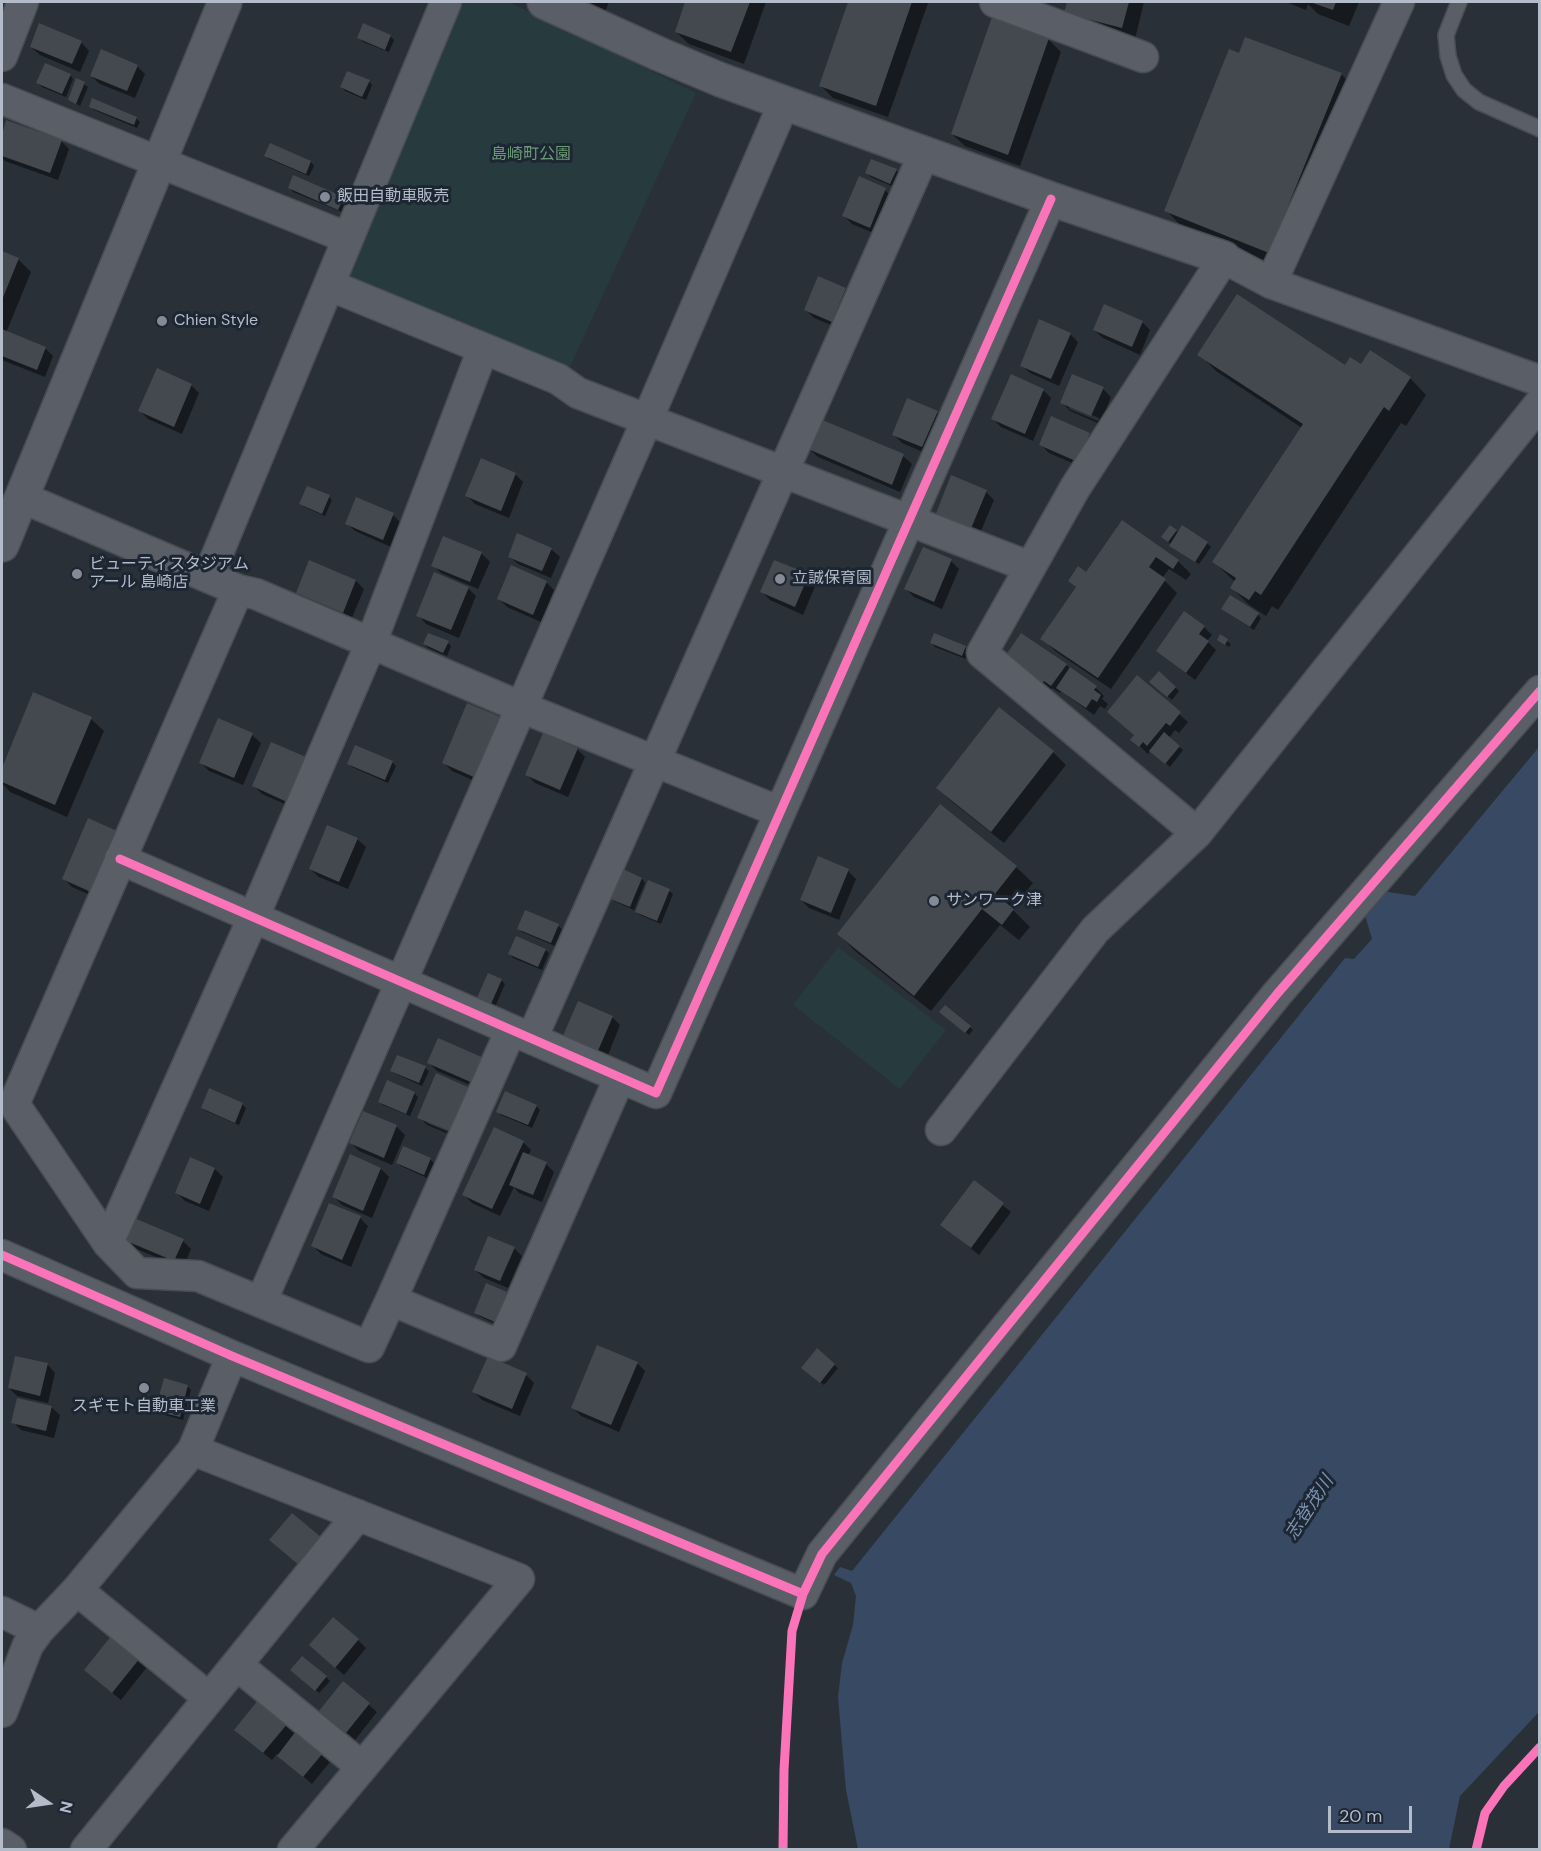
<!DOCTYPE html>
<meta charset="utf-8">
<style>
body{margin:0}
#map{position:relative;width:1541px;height:1851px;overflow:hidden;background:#2a3038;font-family:"DM Sans",sans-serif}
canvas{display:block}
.frame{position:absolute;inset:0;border:3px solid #b4bcc9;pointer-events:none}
.north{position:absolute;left:18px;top:1773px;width:60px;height:60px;-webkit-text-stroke:4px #1d2633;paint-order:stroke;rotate:103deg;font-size:16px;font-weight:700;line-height:24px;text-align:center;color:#b4bcc9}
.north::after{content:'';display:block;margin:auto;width:21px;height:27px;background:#b4bcc9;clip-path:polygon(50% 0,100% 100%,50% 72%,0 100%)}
.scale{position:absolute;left:1328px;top:1806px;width:84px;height:27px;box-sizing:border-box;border:3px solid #b4bcc9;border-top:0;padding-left:8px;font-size:18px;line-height:21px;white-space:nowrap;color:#b4bcc9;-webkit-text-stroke:4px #1d2633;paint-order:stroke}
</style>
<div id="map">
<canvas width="1541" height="1851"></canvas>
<div class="frame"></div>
<div class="north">N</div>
<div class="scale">20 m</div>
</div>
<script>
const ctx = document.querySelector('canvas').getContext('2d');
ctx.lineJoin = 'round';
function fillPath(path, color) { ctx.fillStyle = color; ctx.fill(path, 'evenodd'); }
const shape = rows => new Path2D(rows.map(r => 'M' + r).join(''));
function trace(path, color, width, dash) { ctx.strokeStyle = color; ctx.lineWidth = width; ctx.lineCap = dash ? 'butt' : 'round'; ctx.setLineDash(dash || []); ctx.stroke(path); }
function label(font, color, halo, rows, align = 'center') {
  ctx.font = font + ' "DM Sans","Noto Sans JP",sans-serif'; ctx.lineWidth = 6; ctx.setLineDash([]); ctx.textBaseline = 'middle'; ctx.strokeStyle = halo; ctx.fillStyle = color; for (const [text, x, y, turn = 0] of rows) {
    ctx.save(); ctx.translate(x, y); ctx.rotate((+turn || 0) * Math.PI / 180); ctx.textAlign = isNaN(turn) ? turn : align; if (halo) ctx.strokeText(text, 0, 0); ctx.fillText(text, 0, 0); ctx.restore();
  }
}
fillPath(shape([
 [461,2,509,2,696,93,567,373,351,281,348,273],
 [838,947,946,1030,900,1089,793,1005]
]), '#273a3e');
fillPath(shape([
 [1539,747,1539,1712,1460,1796,1449,1849,858,1849,846,1790,838,1697,842,1663,853,1625,856,1596,851,1583,834,1575,840,1567,852,1571,1345,958,1354,959,1372,939,1363,909,1381,891,1415,896]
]), '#384963');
fillPath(shape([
 [577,2,609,2,605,12],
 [687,2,766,2,744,64,689,44,676,32],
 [850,2,927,2,928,3,888,117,833,98,820,85],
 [1068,2,1144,2,1135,39,1066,13],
 [1286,2,1359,2,1349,26,1318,14,1308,4,1306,10],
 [390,36,394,40,389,52,363,42,359,38],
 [1048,39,1061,52,1020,166,965,146,952,134],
 [81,42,89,51,80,72,40,55,31,47],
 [1240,55,1341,74,1358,91,1286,269,1182,227,1166,210],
 [137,66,145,74,135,98,100,84,91,76],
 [70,75,73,79,66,97,42,87,38,83],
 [77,80,88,87,80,106,69,99],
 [369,81,372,85,366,100,345,91,342,87],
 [91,106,136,118,140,122,137,128,94,110],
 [7,122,61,141,69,149,58,180,5,161,2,158,2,139],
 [271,145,311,162,314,166,309,176,269,159,266,156],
 [896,170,899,174,894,187,871,177,867,173],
 [290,188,343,198,347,202,342,212,293,192],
 [885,190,893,198,878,235,852,224,844,216],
 [2,252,18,259,31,272,6,333,45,348,53,356,45,377,2,360],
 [819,278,845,289,854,298,841,329,814,318,805,309],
 [1142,322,1150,330,1140,355,1103,338,1094,330],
 [1070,334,1078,342,1059,386,1030,373,1021,365],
 [1199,354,1346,367,1410,378,1426,395,1406,426,1401,423,1278,610,1272,606,1266,616,1248,604,1232,588,1235,582,1214,562,1302,428,1216,371],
 [191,385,199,393,182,434,148,419,140,411],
 [1103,389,1111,397,1100,424,1070,411,1062,402],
 [1069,405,1099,418,1098,421,1069,409],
 [1043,390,1051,398,1033,441,1001,427,993,419],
 [937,412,945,420,930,455,902,443,894,435],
 [821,421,903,456,912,464,900,492,818,457,809,449],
 [1089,434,1097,442,1086,469,1049,453,1041,445],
 [515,474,523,482,509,518,475,504,467,496],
 [986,492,994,500,978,538,944,523],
 [329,497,332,500,325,516,304,507,301,504],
 [393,515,401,523,391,547,355,531,347,523],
 [1122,522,1178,561,1191,574,1186,580,1169,569,1162,578,1177,593,1111,689,1055,651,1042,638,1077,588,1070,581,1086,574],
 [1176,531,1207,543,1211,547,1199,564,1174,549,1167,540],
 [444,538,482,554,490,562,478,589,441,573,433,565],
 [551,549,560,557,551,578,518,564,509,556],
 [951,561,959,569,942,609,914,597,906,589],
 [808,576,816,584,803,615,770,600,762,592],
 [356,581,364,589,351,620,306,601,298,593],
 [546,582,554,590,541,622,507,607,499,599],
 [468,588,476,596,459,638,426,624,418,615],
 [1226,612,1258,615,1261,618,1254,630],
 [1204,627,1212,635,1207,641,1216,650,1195,680,1158,651],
 [935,635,966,648,969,651,966,659,935,647,932,643],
 [1221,637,1231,644,1229,647,1223,643],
 [448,643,451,646,447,656,428,648,424,644],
 [1016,663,1066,665,1096,688,1104,696,1102,699,1108,704,1105,709,1100,706,1094,715,1061,691,1060,693,1052,688,1050,692],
 [1159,673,1179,691,1172,700,1155,686],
 [1137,677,1188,722,1179,733,1175,730,1169,738,1183,750,1170,767,1151,750,1148,754,1132,739,1136,735],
 [34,694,91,719,104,731,67,817,10,792,2,783,2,772],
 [468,705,484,785,452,771,444,763],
 [999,709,1053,752,1066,765,1004,843,950,800,938,788],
 [219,720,252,735,261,743,243,785,209,771,201,763],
 [272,744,296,809,262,794,254,786],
 [577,749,585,757,568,797,535,783,527,775],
 [392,762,396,766,388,783,352,767,349,764],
 [89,820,99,899,72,887,64,879],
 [357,839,366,847,348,889,319,877,310,869],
 [1016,867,1033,883,1012,909,1030,927,1019,940,1000,925,931,1011,855,951,839,934],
 [622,870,642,879,645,883,634,910,614,901,610,898],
 [848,871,856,879,839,920,809,908,801,900],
 [649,882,669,891,673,894,661,924,640,915,636,912],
 [526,912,558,926,562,929,555,946,522,932,518,928],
 [545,950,549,953,542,970,513,958,510,954],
 [501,980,505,984,495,1007,479,998],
 [944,1015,970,1027,973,1030,969,1035],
 [612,1017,620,1025,606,1060,572,1046],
 [439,1040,482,1090,437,1071,429,1063],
 [425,1068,429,1071,422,1086,396,1074,392,1071],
 [436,1075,469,1089,477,1097,460,1139,427,1125,419,1117],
 [427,1120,459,1133,458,1136,427,1123],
 [414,1093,418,1097,410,1116,383,1105,380,1102],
 [242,1104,246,1108,239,1125,206,1111,202,1108],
 [536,1106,540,1110,532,1128,501,1115,498,1111],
 [364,1113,397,1127,405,1135,392,1165,359,1151,351,1143],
 [523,1142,531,1150,528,1156,546,1164,554,1172,542,1202,519,1193,514,1187,500,1216,472,1203,464,1195],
 [430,1159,434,1163,427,1178,401,1166,398,1163],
 [215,1169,223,1177,209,1211,185,1201,177,1193],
 [381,1169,389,1177,372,1218,342,1205,334,1197],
 [974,1182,1011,1212,979,1255,942,1225],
 [360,1218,368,1226,351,1267,321,1254,313,1246],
 [126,1239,183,1241,191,1249,183,1268,134,1248],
 [514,1248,522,1256,508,1288,484,1278,475,1270],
 [506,1293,510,1297,498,1325,479,1316,476,1313],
 [637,1363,645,1371,619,1432,581,1416,572,1407],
 [47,1364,55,1373,48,1403,17,1396,9,1388],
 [834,1365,838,1368,824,1385,806,1371],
 [526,1375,534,1383,520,1416,482,1400,474,1392],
 [187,1386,191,1390,183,1420,161,1414,157,1411],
 [51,1407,60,1415,54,1438,21,1430,13,1422],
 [113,1637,147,1667,121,1700,94,1678],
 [358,1640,366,1648,344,1675,319,1653],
 [296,1674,326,1677,330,1681,319,1693],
 [344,1683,377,1712,355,1740,329,1719],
 [287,1724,330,1762,312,1784,277,1754,272,1760,244,1738]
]), '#0007');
fillPath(shape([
 [685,2,750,2,731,52,675,32],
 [848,2,912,2,876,106,819,86],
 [1067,2,1129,2,1122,28,1064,13],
 [1310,2,1336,2,1333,10],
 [992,17,1049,38,1008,155,951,134],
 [39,23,82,41,72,64,30,47],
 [363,23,391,35,385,50,357,38],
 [1245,37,1342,73,1269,253,1164,211,1229,49,1239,53],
 [101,49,138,65,127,91,90,76],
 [45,63,71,74,62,94,36,83],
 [347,71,370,80,362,97,340,87],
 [76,78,85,82,76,104,68,100],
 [92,98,137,117,134,125,89,107],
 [6,120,62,140,50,173,2,156,2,135],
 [270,143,311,161,306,174,264,156],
 [871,159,897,169,890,184,865,173],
 [293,175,344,197,338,210,288,188],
 [859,176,886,188,870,228,842,216],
 [2,251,19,258,2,300],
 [818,276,846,288,832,322,804,310],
 [1237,294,1345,365,1350,357,1361,364,1370,350,1411,377,1389,411,1384,407,1261,595,1255,591,1249,600,1230,588,1236,578,1212,562,1303,424,1197,355],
 [1104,304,1143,321,1132,347,1093,330],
 [1039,319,1071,333,1051,379,1020,366],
 [2,329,46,347,37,370,2,356],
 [157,368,192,384,174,427,138,411],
 [1011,374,1044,389,1025,434,991,419],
 [1072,374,1104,387,1091,416,1060,403],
 [907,398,938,411,922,447,892,435],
 [1051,416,1090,433,1078,462,1039,445],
 [820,419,904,454,892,485,808,449],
 [481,458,516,473,501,511,465,496],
 [951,475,987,490,970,531,935,516],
 [307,486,330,495,322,514,299,504],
 [356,497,394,513,383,540,345,524],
 [1122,520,1179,560,1173,569,1156,557,1149,567,1166,579,1098,678,1040,639,1076,587,1068,581,1078,566,1086,572],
 [1170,525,1177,530,1168,542,1161,537],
 [1182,525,1208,542,1195,562,1169,546],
 [517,533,552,548,542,571,508,557],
 [443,536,482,552,470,582,431,566],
 [923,547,952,559,934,602,904,589],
 [309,560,356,580,343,613,296,593],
 [774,560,809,574,795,607,760,592],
 [511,565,547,581,533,615,497,599],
 [434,572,469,587,451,630,416,616],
 [1230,595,1259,613,1250,627,1221,609],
 [1184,611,1205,626,1199,634,1209,641,1186,673,1156,651],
 [428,633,449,641,443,653,423,644],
 [934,633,966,646,962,656,930,643],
 [1021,633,1067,664,1051,686,1044,681,1041,685,1006,655],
 [1220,634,1228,639,1225,645,1217,640],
 [1070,667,1097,686,1094,690,1101,695,1097,702,1092,699,1086,708,1056,688],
 [1159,671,1176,687,1167,697,1149,682],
 [1137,675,1181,712,1170,726,1166,723,1147,746,1143,742,1139,747,1130,740,1134,735,1107,712],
 [33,692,92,717,55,805,2,782,2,768],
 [467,703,501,717,476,778,442,763],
 [999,707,1054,751,991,832,936,788],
 [218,718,253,733,234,778,199,763],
 [1164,732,1180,746,1165,764,1149,751],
 [543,733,578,748,560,790,525,775],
 [271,742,306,757,287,802,252,786],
 [355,745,393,761,385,780,347,764],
 [940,804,1017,866,995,894,1014,909,1002,925,982,909,914,996,837,934],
 [88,818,117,831,91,892,62,879],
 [327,825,358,838,339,882,309,869],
 [818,856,849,869,831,913,800,900],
 [621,868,642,878,630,907,608,898],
 [648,880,670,889,657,921,635,912],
 [525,910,559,924,551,943,517,929],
 [516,936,546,949,538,967,508,954],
 [488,973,502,979,491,1004,477,998],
 [578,1001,613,1016,597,1053,562,1038],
 [945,1005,971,1026,965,1033,939,1012],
 [438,1038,484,1058,473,1083,427,1063],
 [397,1055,426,1066,419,1083,390,1071],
 [436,1073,470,1088,452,1132,417,1118],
 [387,1080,415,1092,406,1114,378,1102],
 [209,1088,243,1103,235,1123,201,1108],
 [505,1091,537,1105,528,1125,496,1112],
 [363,1111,397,1125,384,1158,349,1143],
 [494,1127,524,1141,492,1209,462,1195],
 [403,1146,431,1158,424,1175,396,1163],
 [523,1152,547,1162,533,1195,509,1185],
 [350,1154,381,1168,363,1211,332,1197],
 [190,1157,215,1168,200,1204,175,1193],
 [974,1180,1004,1203,971,1248,940,1225],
 [329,1203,361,1216,342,1260,311,1246],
 [134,1218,184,1239,174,1261,124,1240],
 [488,1236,515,1247,500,1281,474,1270],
 [486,1283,507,1292,495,1322,474,1313],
 [597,1345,638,1362,611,1425,571,1408],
 [817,1348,835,1364,820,1383,801,1368],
 [15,1356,48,1363,40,1396,8,1388],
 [488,1356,527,1373,512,1409,472,1392],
 [164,1378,188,1385,180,1417,155,1411],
 [17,1398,52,1406,46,1431,11,1423],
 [292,1513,322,1538,299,1565,269,1540],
 [333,1617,359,1639,335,1668,309,1645],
 [112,1635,140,1658,112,1693,84,1670],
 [302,1656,327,1676,315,1691,290,1670],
 [343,1681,370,1703,346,1733,319,1711],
 [259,1699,288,1723,263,1753,234,1730],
 [296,1731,323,1753,303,1777,277,1756]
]), '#444950');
const service = shape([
 [1459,2,1446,35,1448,56,1454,75,1464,90,1479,102,1540,129]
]);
const minor = shape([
 [995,2,1143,57],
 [2,56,23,2],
 [2,99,348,238],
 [1271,283,1399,2],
 [329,285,558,379,578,393,1030,567],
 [21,497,238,590,256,594,521,707,780,812],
 [208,577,446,2],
 [238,590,14,1104,108,1243,137,1273,198,1276,369,1347,391,1300,501,1346,620,1077],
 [1197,833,982,653,1075,488,1224,258,1271,283,1540,381],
 [120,859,656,1093,1051,199],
 [532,1038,924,154],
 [941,1130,1095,930,1197,833,1540,403],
 [108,1243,254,916,371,643,483,349],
 [2,1255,232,1356,803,1594,822,1554,1277,994,1540,691],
 [391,1300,511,1030],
 [261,1302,647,420,784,103],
 [193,1450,519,1579,293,1850],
 [77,1590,209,1698],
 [2,1612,39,1630],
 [237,1665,362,1767],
 [2,1712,28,1645,39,1630,77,1590,193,1450,232,1356],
 [2,1844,11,1850],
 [86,1850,358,1515]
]);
const tertiary = shape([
 [544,2,659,54,721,80,1051,199,1224,258],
 [2,545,225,2]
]);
trace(service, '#484c53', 18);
trace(minor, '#484c53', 33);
trace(tertiary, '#484c53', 36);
trace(service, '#5a5e66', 15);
trace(minor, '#5a5e66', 30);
trace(tertiary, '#5a5e66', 33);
trace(shape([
 [120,859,656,1093,1051,199],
 [2,1255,232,1356,803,1594],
 [783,1850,784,1770,792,1631,803,1594,822,1554,1277,994,1540,691],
 [1476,1850,1485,1813,1504,1786,1540,1747]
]), '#fb73b8', 9);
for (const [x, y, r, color] of [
 [325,197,6,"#848b96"],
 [162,321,6,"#848b96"],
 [77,574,6,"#848b96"],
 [780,579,6,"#848b96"],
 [934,901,6,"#848b96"],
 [144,1388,6,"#848b96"]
]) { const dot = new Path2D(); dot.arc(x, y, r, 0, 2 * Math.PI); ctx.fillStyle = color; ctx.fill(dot); trace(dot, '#1d2633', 2); }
label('16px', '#6b9a76', '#1d2633', [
 ["島崎町公園",531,155]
]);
label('16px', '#b4bcc9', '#1d2633', [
 ["飯田自動車販売",337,197],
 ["Chien Style",174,321],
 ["ビューティスタジアム",89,565],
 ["アール 島崎店",89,583],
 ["立誠保育園",792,579],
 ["サンワーク津",946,901],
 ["スギモト自動車工業",144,1407,"center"]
], 'left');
label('italic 18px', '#7c92b1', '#1d2633', [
 ["志登茂川",1310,1508,-57]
]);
</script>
